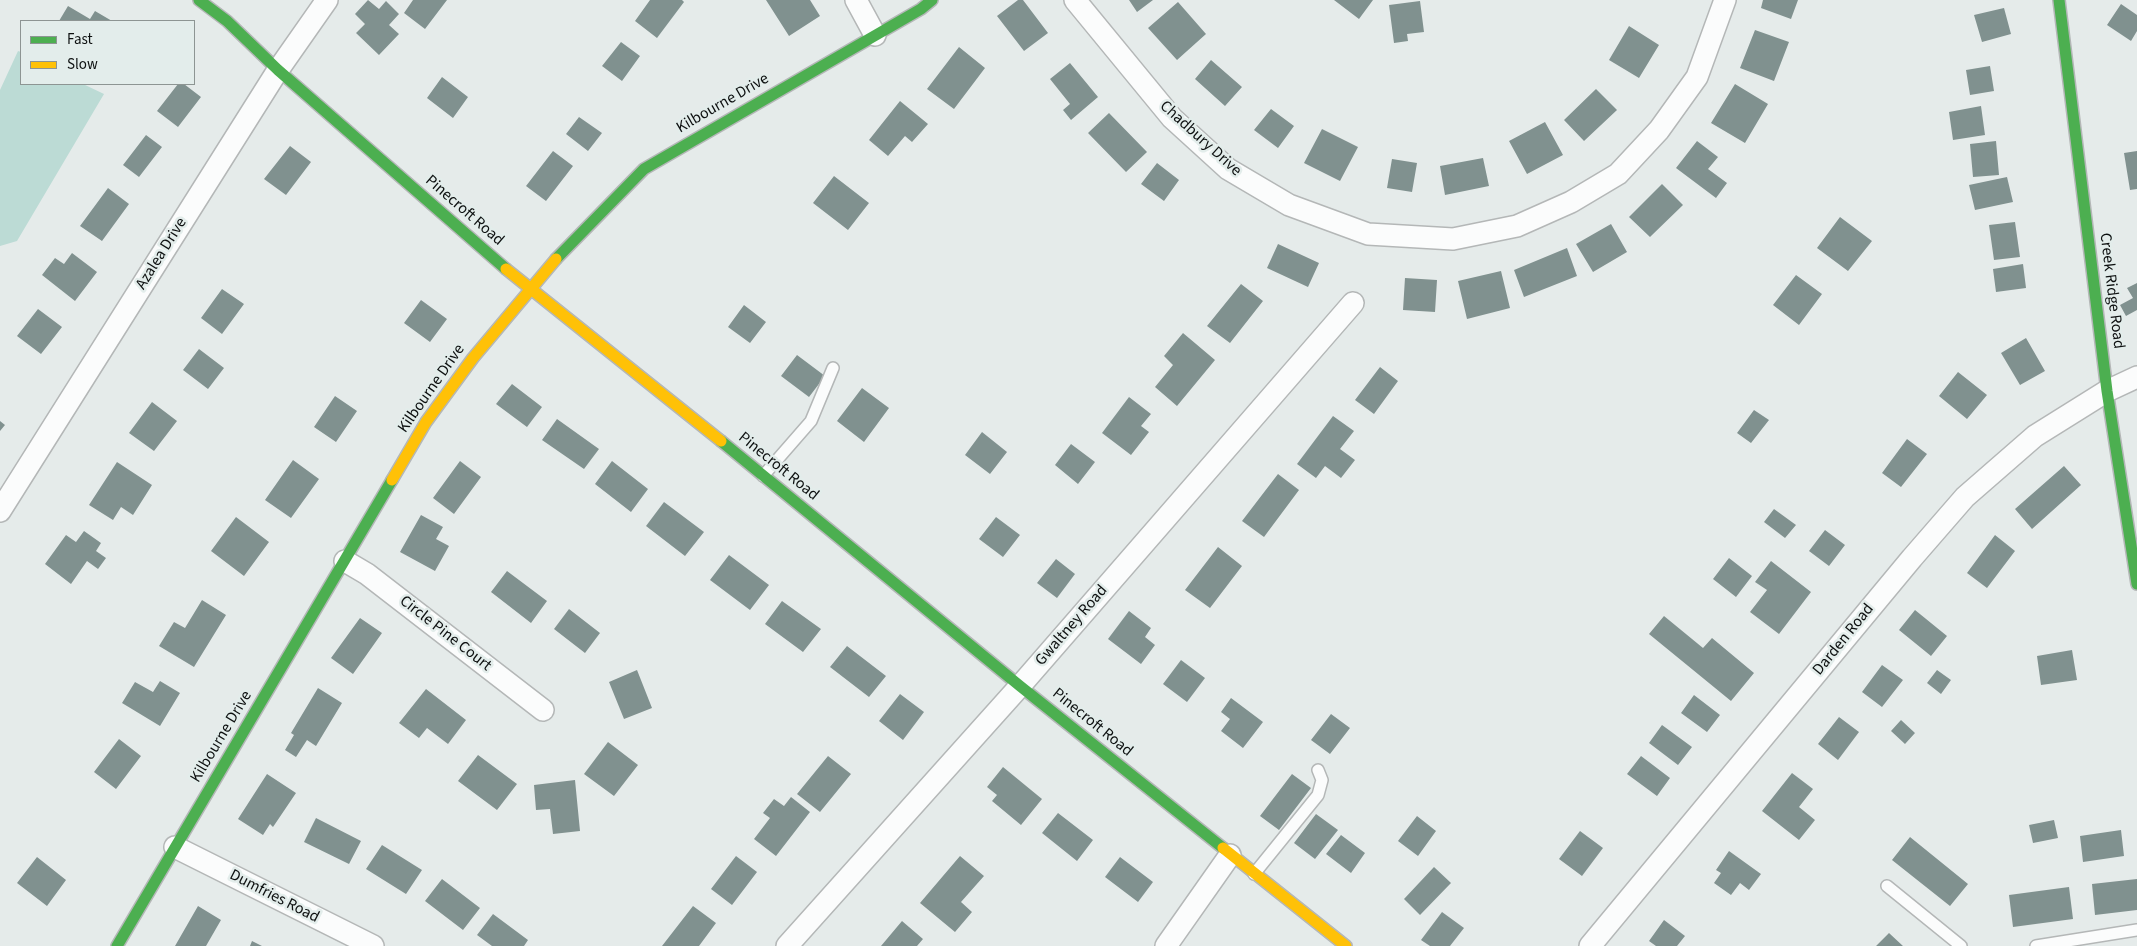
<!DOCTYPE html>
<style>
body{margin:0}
#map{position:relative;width:2137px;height:946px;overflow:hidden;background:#e5ebea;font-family:"Source Sans 3",sans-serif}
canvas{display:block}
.legend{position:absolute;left:20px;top:20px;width:175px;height:65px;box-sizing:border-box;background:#e3edeb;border:1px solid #8d9593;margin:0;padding:6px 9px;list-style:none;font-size:15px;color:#0d1010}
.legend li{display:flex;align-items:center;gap:10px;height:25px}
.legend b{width:25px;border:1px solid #8d9593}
</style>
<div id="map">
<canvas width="2137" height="946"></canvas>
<ul class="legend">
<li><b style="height:6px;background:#4caf50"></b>Fast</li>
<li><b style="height:6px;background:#ffc107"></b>Slow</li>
</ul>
</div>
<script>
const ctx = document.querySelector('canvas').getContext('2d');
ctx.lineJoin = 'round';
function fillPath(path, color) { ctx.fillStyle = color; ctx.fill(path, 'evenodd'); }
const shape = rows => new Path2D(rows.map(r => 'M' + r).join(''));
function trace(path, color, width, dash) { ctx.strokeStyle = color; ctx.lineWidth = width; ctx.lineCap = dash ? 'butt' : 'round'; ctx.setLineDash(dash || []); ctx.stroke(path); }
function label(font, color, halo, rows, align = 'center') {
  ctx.font = font + ' "Source Sans 3",sans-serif'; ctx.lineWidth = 5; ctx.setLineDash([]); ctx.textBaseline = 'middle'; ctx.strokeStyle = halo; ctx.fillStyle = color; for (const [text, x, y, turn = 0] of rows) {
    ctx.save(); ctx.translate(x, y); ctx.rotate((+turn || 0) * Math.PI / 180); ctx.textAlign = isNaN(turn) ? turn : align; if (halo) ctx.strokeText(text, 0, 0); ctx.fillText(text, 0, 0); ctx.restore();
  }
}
fillPath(shape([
 [18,51,21,52,21,84,83,84,104,94,17,241,0,246,0,90]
]), '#bcdbd5');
fillPath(shape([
 [368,0,379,9,386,1,399,14,389,25,399,34,379,55,356,33,365,24,355,14],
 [413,0,447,0,425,29,404,13],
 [650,0,682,0,684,2,657,38,635,21],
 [766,0,810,0,820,16,789,36],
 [1018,0,1023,0,1048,33,1024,51,997,16],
 [1129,0,1153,0,1137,12],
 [1334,0,1373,0,1359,19],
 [1763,0,1798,0,1791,19,1761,8],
 [1420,1,1424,32,1407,34,1408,41,1394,43,1389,5],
 [1178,2,1206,34,1177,60,1148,28],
 [2121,4,2137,15,2137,31,2131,41,2107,25],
 [68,6,90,19,95,11,112,21,59,21],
 [2004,8,2011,34,1982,42,1974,15],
 [1629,26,1659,45,1639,78,1609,60],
 [1755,30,1789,42,1774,81,1740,68],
 [621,42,640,56,622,81,602,66],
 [959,47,985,68,954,109,927,89],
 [1211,60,1242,87,1225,106,1195,79],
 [1070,63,1098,97,1071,120,1063,110,1070,104,1050,79],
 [1990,66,1994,91,1970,95,1966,70],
 [442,77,468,97,453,118,427,98],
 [178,84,184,84,201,97,178,127,157,111],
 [1735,84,1768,104,1745,143,1711,123],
 [1596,89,1617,110,1584,141,1564,120],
 [900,101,928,124,912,142,905,136,888,156,869,140],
 [1981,106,1985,135,1953,140,1949,112],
 [1271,109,1294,126,1278,148,1254,130],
 [1109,113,1147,152,1126,172,1088,133],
 [579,117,602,133,588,151,566,134],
 [1545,122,1563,155,1527,174,1509,141],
 [1322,129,1358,147,1340,181,1304,163],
 [146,135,162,147,139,177,123,165],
 [1697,141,1718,157,1708,169,1727,183,1716,198,1676,168],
 [1996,141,1999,175,1973,177,1970,144],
 [290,146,311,162,286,195,264,179],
 [553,151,573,166,546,201,526,186],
 [2137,151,2137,189,2130,190,2124,153],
 [1483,158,1489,186,1445,195,1440,166],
 [1392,159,1417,163,1412,192,1387,188],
 [1157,163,1179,180,1164,201,1141,184],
 [834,176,869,203,848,230,813,203],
 [2007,177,2013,202,1975,210,1969,185],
 [1662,184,1683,205,1650,237,1629,217],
 [108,188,129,204,102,241,80,226],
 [1840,217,1872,241,1848,271,1817,248],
 [2015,222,2020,257,1994,260,1989,225],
 [1611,224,1627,252,1593,272,1576,244],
 [1278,244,1319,263,1308,287,1267,268],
 [1567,248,1577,276,1524,297,1514,270],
 [72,253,97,272,75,301,42,275,55,258,64,264],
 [2023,264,2026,288,1996,292,1993,269],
 [1501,271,1510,308,1467,319,1458,281],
 [1796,275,1822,294,1799,325,1773,305],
 [1405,278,1437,280,1435,312,1403,310],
 [2137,283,2137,310,2126,316,2120,305,2133,298,2127,288],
 [1241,284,1263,301,1230,343,1207,326],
 [222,289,244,304,222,334,201,318],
 [421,300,447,319,430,342,404,323],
 [744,305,766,322,750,343,728,327],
 [38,309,62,327,41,354,17,336],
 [1183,333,1215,360,1177,406,1155,387,1173,365,1164,356],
 [2026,338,2045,371,2020,385,2001,353],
 [199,349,224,368,208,389,183,370],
 [797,355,825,376,809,397,781,376],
 [1380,367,1398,381,1374,414,1355,400],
 [1958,372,1987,395,1967,419,1939,396],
 [512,384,542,407,527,427,496,404],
 [862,388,889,408,864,442,837,421],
 [335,396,357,411,336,442,314,427],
 [1129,397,1151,414,1141,426,1149,432,1131,455,1102,433],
 [152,402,177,421,154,451,129,433],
 [1754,410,1769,420,1751,443,1737,433],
 [1333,416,1354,431,1340,449,1355,460,1341,478,1325,466,1316,478,1297,464],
 [557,419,599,449,584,469,542,440],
 [0,421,5,425,0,431],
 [982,432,1007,452,990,474,965,455],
 [1907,439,1927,454,1901,487,1882,473],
 [1071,444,1095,462,1078,484,1055,465],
 [293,460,319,479,291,518,265,500],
 [460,461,481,477,454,514,433,498],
 [612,461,648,489,631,512,595,484],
 [117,462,152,485,133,515,121,507,113,520,89,505],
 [2064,466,2081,485,2032,529,2015,509],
 [1278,474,1299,490,1264,537,1242,521],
 [664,502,704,532,685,556,646,526],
 [1774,509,1796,525,1785,538,1764,522],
 [421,515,443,527,436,539,449,546,435,571,400,552],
 [236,517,269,542,244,576,211,551],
 [996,517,1020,535,1003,557,979,539],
 [1825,530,1845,545,1829,566,1809,551],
 [84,531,101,543,96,551,106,558,98,569,87,561,71,584,45,564,66,535,76,542],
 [1995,535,2015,551,1987,588,1967,573],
 [1218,547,1242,566,1210,608,1185,590],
 [729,555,769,585,750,610,710,580],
 [1729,558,1752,576,1736,597,1713,579],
 [1056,559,1075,574,1057,598,1037,583],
 [1771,561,1811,592,1779,634,1750,612,1767,590,1755,582],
 [507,571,547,601,531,623,491,592],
 [202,600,226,615,194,667,159,646,174,622,185,628],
 [782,601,821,629,803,652,765,624],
 [569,609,600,633,585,653,554,629],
 [1915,610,1947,636,1931,656,1899,630],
 [1129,611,1151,628,1145,637,1155,645,1141,664,1108,639],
 [1664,616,1703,648,1712,638,1754,673,1731,701,1649,634],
 [360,618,382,633,353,674,331,658],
 [847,646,886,676,869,697,830,667],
 [2072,650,2077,680,2041,685,2037,656],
 [1181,660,1205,678,1187,702,1163,684],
 [1882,665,1903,680,1882,707,1862,692],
 [637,670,652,708,624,719,609,682],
 [1937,670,1951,680,1941,694,1927,683],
 [160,681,180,693,160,726,122,703,135,682,153,692],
 [318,688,342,703,316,746,307,740,296,757,285,750,294,735,291,733],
 [426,689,466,720,448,744,427,728,419,738,399,723],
 [900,694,924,712,903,740,879,721],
 [1694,695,1720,715,1707,732,1681,713],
 [1231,698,1263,722,1243,748,1221,731,1230,719,1221,712],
 [1331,714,1350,728,1330,754,1311,740],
 [1839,717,1859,732,1838,760,1818,744],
 [1901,720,1915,733,1905,744,1891,731],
 [1662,725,1692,747,1678,765,1649,743],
 [119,739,141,756,116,789,94,772],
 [608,742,638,765,614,796,584,774],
 [478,755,517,784,497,810,458,781],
 [828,756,851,774,820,812,797,794],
 [1641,756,1670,778,1657,796,1627,774],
 [1003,767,1042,799,1021,825,992,801,997,795,987,787],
 [1792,773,1813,789,1799,807,1815,820,1799,840,1762,811],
 [267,774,296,793,273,827,270,824,263,835,238,819],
 [1292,774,1311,788,1279,830,1260,816],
 [575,780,580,831,553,834,550,809,536,810,534,785],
 [791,797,810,812,776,856,754,839,770,818,763,813,774,799,784,806],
 [1058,813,1093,840,1077,861,1042,833],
 [1316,814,1338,830,1315,859,1294,843],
 [1417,816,1436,831,1418,856,1398,841],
 [316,818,361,841,349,864,304,842],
 [2054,820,2058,838,2033,843,2029,825],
 [2121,830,2124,856,2083,862,2080,836],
 [1580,831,1603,848,1582,876,1559,859],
 [1341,835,1365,853,1351,873,1326,854],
 [1910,837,1968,884,1950,906,1892,860],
 [382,845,422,870,406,894,366,869],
 [1729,851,1761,874,1749,890,1740,883,1731,895,1714,883,1721,873,1716,870],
 [736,856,757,872,732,905,711,889],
 [960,856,984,876,961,902,972,912,955,932,920,903],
 [37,857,66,880,47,906,17,883],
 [1120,857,1153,882,1138,902,1105,877],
 [1434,867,1451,883,1420,915,1404,899],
 [442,879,480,908,463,930,425,901],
 [2137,879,2137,910,2095,915,2092,884],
 [2069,887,2073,919,2013,927,2009,895],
 [198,906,221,920,206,946,175,946],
 [693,906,716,923,699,946,662,946],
 [1442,912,1464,928,1450,946,1430,946,1421,940],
 [493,914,528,940,524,946,492,946,477,935],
 [1664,920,1685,936,1677,946,1656,946,1649,941],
 [902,921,923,939,917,946,881,946],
 [1889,933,1903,946,1876,946],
 [252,941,262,946,250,946]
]), '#80918f');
const lane = shape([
 [763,476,811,421,833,368],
 [1254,874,1318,795,1322,780,1318,770],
 [1887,886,1961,946],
 [2036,946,2137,930]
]);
const street = shape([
 [856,0,875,35],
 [1075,0,1172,118,1228,169,1289,205,1368,234,1453,239,1517,226,1571,202,1618,174,1659,130,1697,77,1725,0],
 [0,511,278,70,327,0],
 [345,561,367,574,543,710],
 [175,847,373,946],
 [787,946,1020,686,1353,303],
 [1166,946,1230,855],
 [1590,946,1912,558,1965,497,2035,436,2107,391,2137,377]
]);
const fast = shape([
 [199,0,227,21,278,70,506,269],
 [2059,0,2107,391,2137,584],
 [556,259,644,169,921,9,932,0],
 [721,441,1020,686,1223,848],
 [117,946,392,480]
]);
const slow = shape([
 [506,269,721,441],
 [392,480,426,422,473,358,556,259],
 [1223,848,1346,946]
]);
trace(lane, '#b4b7b7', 14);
trace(street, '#b4b7b7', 24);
trace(fast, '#b4b7b7', 14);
trace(slow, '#b4b7b7', 14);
trace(lane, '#fbfcfc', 11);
trace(street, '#fbfcfc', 21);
trace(fast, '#4caf50', 11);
trace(slow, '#ffc107', 11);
label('16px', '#0d1010', '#e3edeb', [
 ["Kilbourne Drive",723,104,-30],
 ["Chadbury Drive",1200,139,42],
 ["Pinecroft Road",464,211,41],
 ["Azalea Drive",162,254,-58],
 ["Creek Ridge Road",2111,291,83],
 ["Kilbourne Drive",432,389,-55],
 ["Pinecroft Road",778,467,39],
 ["Gwaltney Road",1072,626,-49],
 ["Circle Pine Court",445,634,38],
 ["Darden Road",1844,640,-51],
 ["Pinecroft Road",1092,723,39],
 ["Kilbourne Drive",222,737,-59],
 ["Dumfries Road",274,897,27]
]);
</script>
